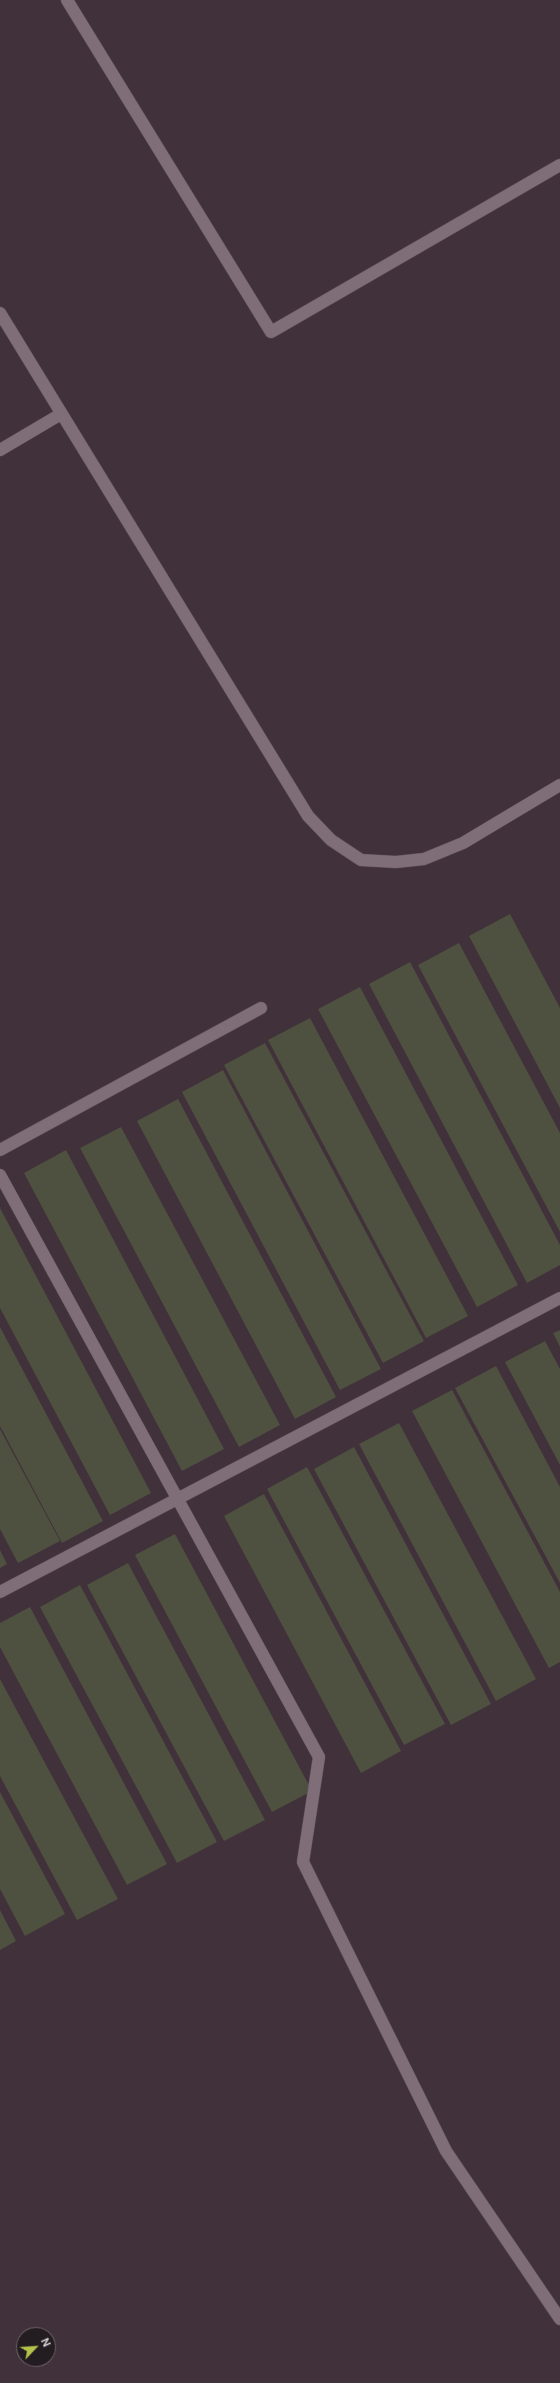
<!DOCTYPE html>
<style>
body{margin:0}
#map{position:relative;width:560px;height:2383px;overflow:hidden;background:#41313b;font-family:"DM Sans",sans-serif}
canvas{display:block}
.north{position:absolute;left:16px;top:2327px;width:40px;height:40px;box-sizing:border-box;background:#231c20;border:1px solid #6d6469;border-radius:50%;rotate:65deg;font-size:11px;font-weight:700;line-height:16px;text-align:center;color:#dbd1d7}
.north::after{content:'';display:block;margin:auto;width:14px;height:18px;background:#b4c24b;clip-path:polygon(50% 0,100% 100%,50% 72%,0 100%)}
</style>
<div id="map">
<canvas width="560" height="2383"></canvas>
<div class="north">N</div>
</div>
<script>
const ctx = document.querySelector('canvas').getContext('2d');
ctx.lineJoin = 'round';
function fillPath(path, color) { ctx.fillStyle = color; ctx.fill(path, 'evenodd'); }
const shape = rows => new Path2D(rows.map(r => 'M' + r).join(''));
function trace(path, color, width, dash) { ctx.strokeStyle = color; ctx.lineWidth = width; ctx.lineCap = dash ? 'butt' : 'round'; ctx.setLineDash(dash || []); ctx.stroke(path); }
fillPath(shape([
 [510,914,560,1008,560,1108,469,936],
 [459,943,560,1133,560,1232,418,965],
 [410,962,560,1245,560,1265,527,1283,369,984],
 [360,987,518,1285,477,1307,318,1009],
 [310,1018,468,1316,426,1338,268,1040],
 [265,1043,424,1341,383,1363,224,1065],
 [223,1070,381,1369,340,1390,182,1092],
 [178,1099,336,1397,295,1419,137,1121],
 [121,1127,280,1425,239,1447,80,1148],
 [66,1150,224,1449,182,1471,24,1173],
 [0,1208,151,1493,110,1515,0,1308],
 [0,1327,103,1521,62,1543,0,1426],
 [560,1330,560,1347,553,1333],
 [545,1341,560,1369,560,1465,505,1362],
 [496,1366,560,1487,560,1583,455,1388],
 [452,1390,560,1592,560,1662,549,1668,412,1411],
 [399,1423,536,1679,496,1701,359,1444],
 [0,1429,60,1541,18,1563,0,1529],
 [354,1447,491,1704,451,1725,314,1469],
 [307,1467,445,1724,404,1745,267,1489],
 [264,1494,401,1751,361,1773,224,1516],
 [175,1534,312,1791,272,1812,135,1555],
 [0,1550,7,1564,0,1568],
 [128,1563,265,1820,224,1841,87,1585],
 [80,1585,217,1842,177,1863,40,1607],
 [30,1607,167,1864,127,1885,0,1647,0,1623],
 [0,1679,118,1899,77,1920,0,1776],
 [0,1792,65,1914,25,1936,0,1889],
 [0,1910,16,1941,0,1950]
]), '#4e513f');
const minor = shape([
 [67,0,271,332,560,165],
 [0,313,308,816,331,840,361,860,396,862,424,859,463,843,560,785],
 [0,450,61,414],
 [0,1150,261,1008],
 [0,1175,319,1757,303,1862,446,2151,560,2319],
 [0,1592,560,1298]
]);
trace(minor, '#594d55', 13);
trace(minor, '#7f6d78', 12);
</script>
